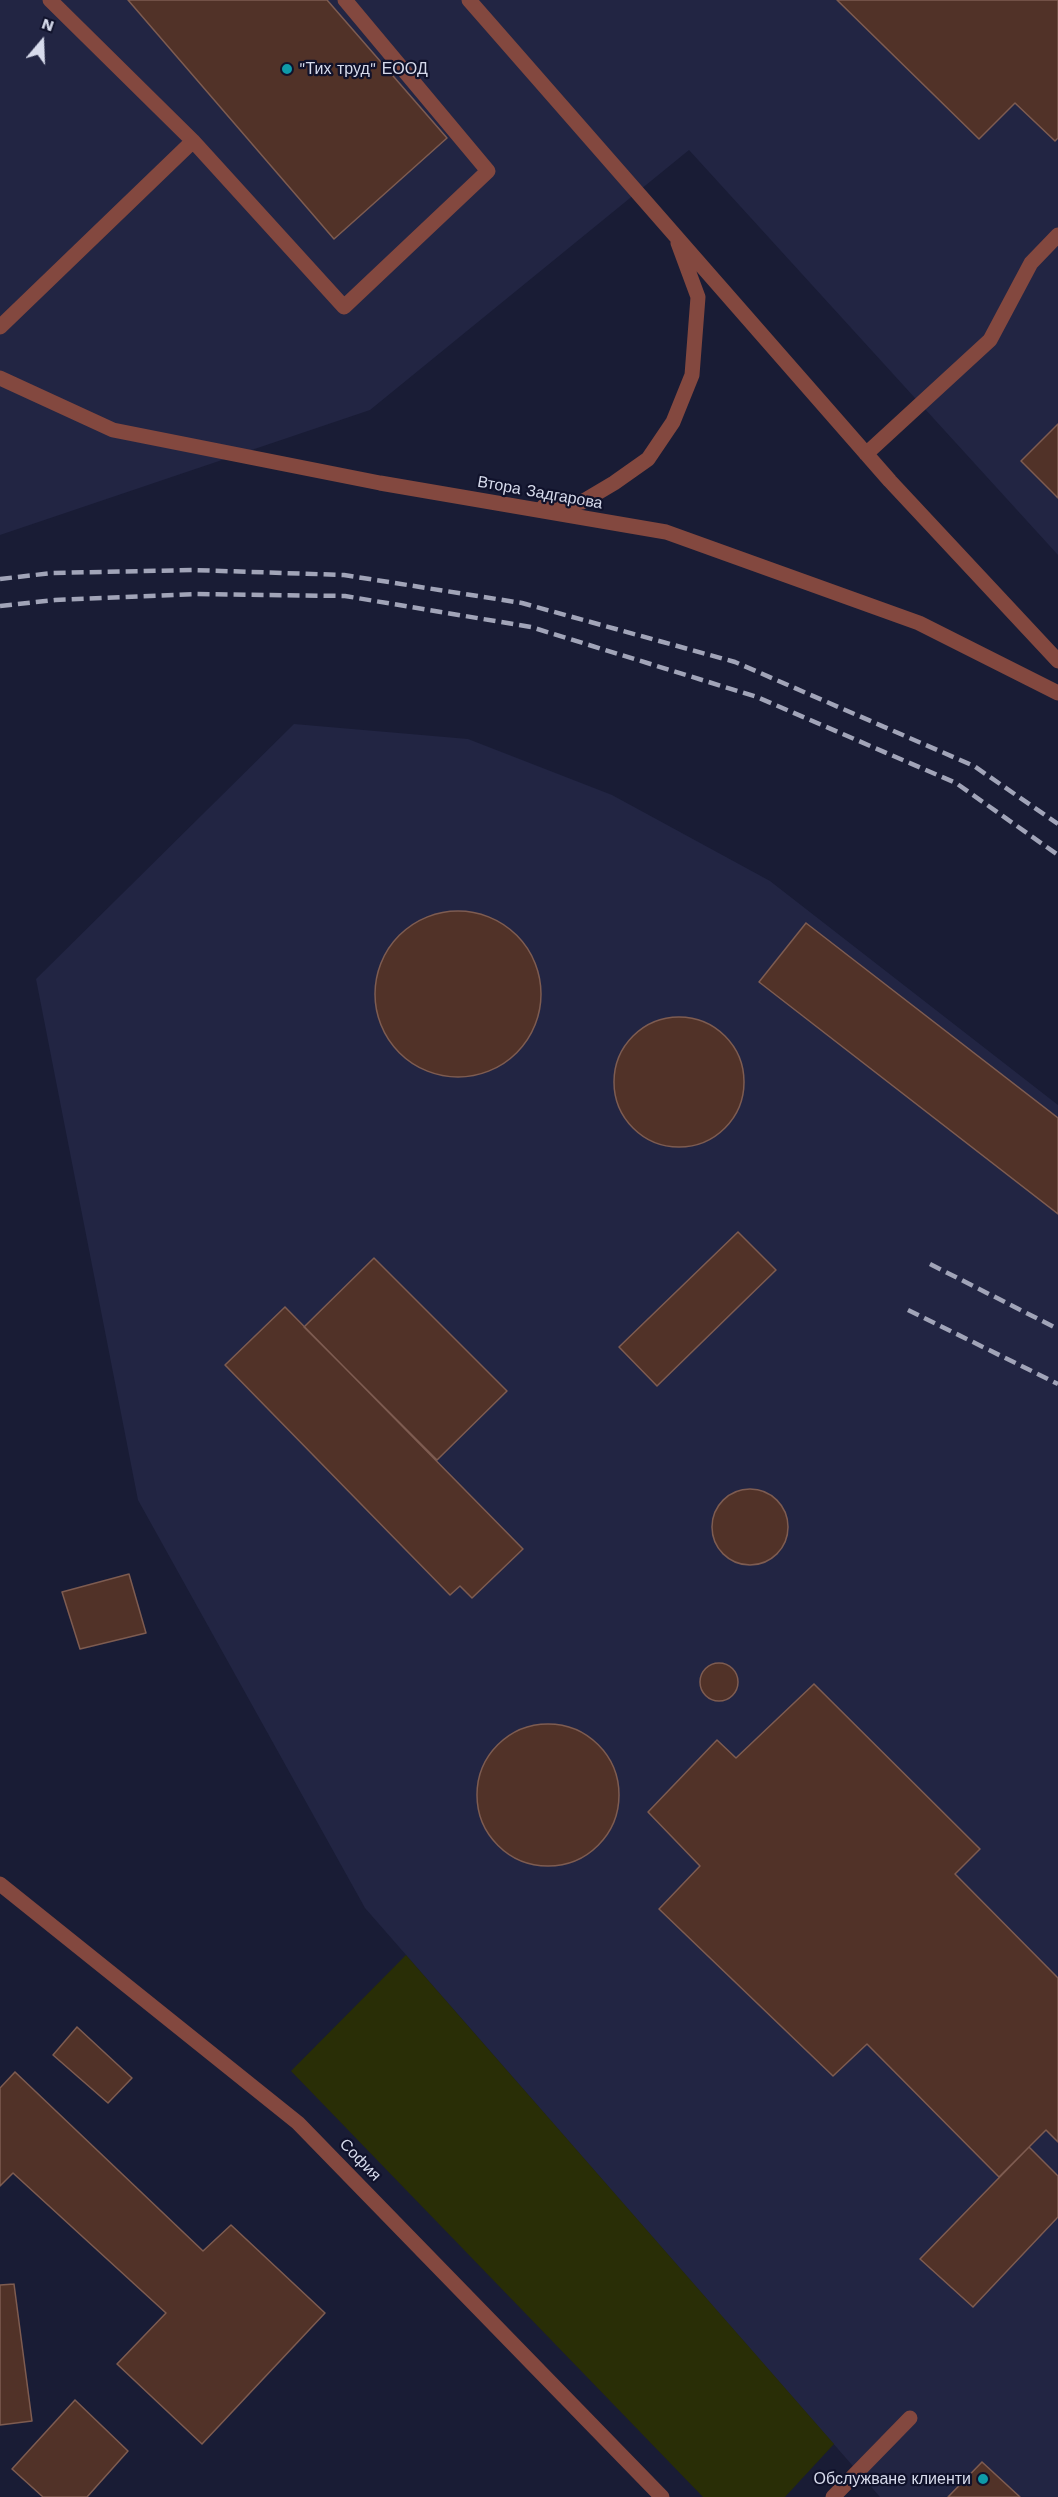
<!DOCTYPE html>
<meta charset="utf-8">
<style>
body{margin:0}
#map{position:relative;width:1058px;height:2497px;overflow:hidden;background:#191c35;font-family:"Work Sans",sans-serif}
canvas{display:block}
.north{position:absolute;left:12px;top:12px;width:60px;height:60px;-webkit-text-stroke:4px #10122b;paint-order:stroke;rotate:19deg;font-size:16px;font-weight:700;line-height:24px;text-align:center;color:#d7dbec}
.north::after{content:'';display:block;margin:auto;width:21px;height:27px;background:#d7dbec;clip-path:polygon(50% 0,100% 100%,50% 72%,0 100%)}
</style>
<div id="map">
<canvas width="1058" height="2497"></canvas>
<div class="north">N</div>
</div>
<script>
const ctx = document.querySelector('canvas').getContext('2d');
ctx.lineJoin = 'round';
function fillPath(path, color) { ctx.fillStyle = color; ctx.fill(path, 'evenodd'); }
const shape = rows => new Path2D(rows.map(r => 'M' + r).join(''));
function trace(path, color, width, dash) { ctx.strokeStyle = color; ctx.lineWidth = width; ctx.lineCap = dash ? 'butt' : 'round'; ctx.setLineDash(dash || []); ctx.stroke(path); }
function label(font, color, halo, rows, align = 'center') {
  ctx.font = font + ' "Work Sans",sans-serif'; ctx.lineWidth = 4.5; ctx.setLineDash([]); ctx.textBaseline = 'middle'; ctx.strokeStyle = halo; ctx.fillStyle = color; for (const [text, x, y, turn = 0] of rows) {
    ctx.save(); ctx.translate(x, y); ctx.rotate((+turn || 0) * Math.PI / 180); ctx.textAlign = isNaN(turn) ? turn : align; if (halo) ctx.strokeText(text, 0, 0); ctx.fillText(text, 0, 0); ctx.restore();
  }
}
fillPath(shape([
 [0,0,1058,0,1058,555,689,150,370,410,0,535],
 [294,724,468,739,612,795,770,881,1058,1105,1058,2497,880,2497,365,1908,138,1500,36,979]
]), '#222543');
fillPath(shape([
 [406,1955,834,2444,785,2497,703,2497,291,2071]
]), '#292e06');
const building = shape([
 [128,0,327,0,447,138,334,239,128,0],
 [837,0,1058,0,1058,138,1055,141,1015,103,979,139,837,0],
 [1058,424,1058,498,1021,461,1058,424],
 '375 994a83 83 0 1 1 166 0a83 83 0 1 1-166 0Z',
 [806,923,1058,1118,1058,1214,759,982,806,923],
 '614 1082a65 65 0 1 1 130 0a65 65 0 1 1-130 0Z',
 [738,1232,776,1270,657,1386,619,1347,738,1232],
 [374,1258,507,1391,437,1460,304,1327,374,1258],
 [285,1307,523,1549,472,1598,460,1586,450,1595,225,1365,285,1307],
 '712 1527a38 38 0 1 1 76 0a38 38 0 1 1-76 0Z',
 [129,1574,146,1633,80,1649,62,1592,129,1574],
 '700 1682a19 19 0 1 1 38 0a19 19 0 1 1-38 0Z',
 [814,1684,980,1849,955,1874,1058,1978,1058,2142,1046,2130,999,2177,867,2044,833,2076,659,1909,700,1866,648,1812,717,1740,736,1758,814,1684],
 '477 1795a71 71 0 1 1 142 0a71 71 0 1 1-142 0Z',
 [77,2027,132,2078,108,2103,53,2055,77,2027],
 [15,2072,203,2251,231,2225,325,2313,202,2444,117,2364,166,2313,13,2173,0,2186,0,2088,15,2072],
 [1029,2147,1058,2176,1058,2217,973,2307,920,2259,1029,2147],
 [14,2284,32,2421,0,2425,0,2285,14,2284],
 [75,2400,128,2451,87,2497,43,2497,12,2469,75,2400],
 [982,2462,1020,2497,948,2497,982,2462]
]);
fillPath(building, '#513228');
trace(building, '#7e5c51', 1.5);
trace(shape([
 [50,0,193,141,344,307,488,171,345,0],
 [469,0,890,481,1058,661],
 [0,327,193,141],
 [0,378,113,430,380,483,666,532,919,623,1058,693],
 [866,454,990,340,1031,263,1058,235],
 [544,506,582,502,614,483,648,459,673,422,692,375,698,297,678,243],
 [0,1884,298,2123,662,2497],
 [833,2497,910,2418]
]), '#83483f', 15);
trace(shape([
 [0,579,52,573,193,570,344,575,522,603,735,662,974,766,1058,824],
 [0,606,55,600,197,594,345,596,531,627,757,697,956,783,1058,855],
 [930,1264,1058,1329],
 [908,1310,1058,1384]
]), '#a1a4b8', 4.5, [12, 6]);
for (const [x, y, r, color] of [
 [287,69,6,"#0f9aa8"],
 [983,2479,6,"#0f9aa8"]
]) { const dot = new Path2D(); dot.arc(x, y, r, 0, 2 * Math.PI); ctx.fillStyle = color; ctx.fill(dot); trace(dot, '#10122b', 2); }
label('16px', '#d7dbec', '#10122b', [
 ["\"Тих труд\" ЕООД",299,69],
 ["Обслужване клиенти",971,2479,"right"]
], 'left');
label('16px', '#d7dbec', '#10122b', [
 ["Втора Задгарова",540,493,10],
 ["София",360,2160,46]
]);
</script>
